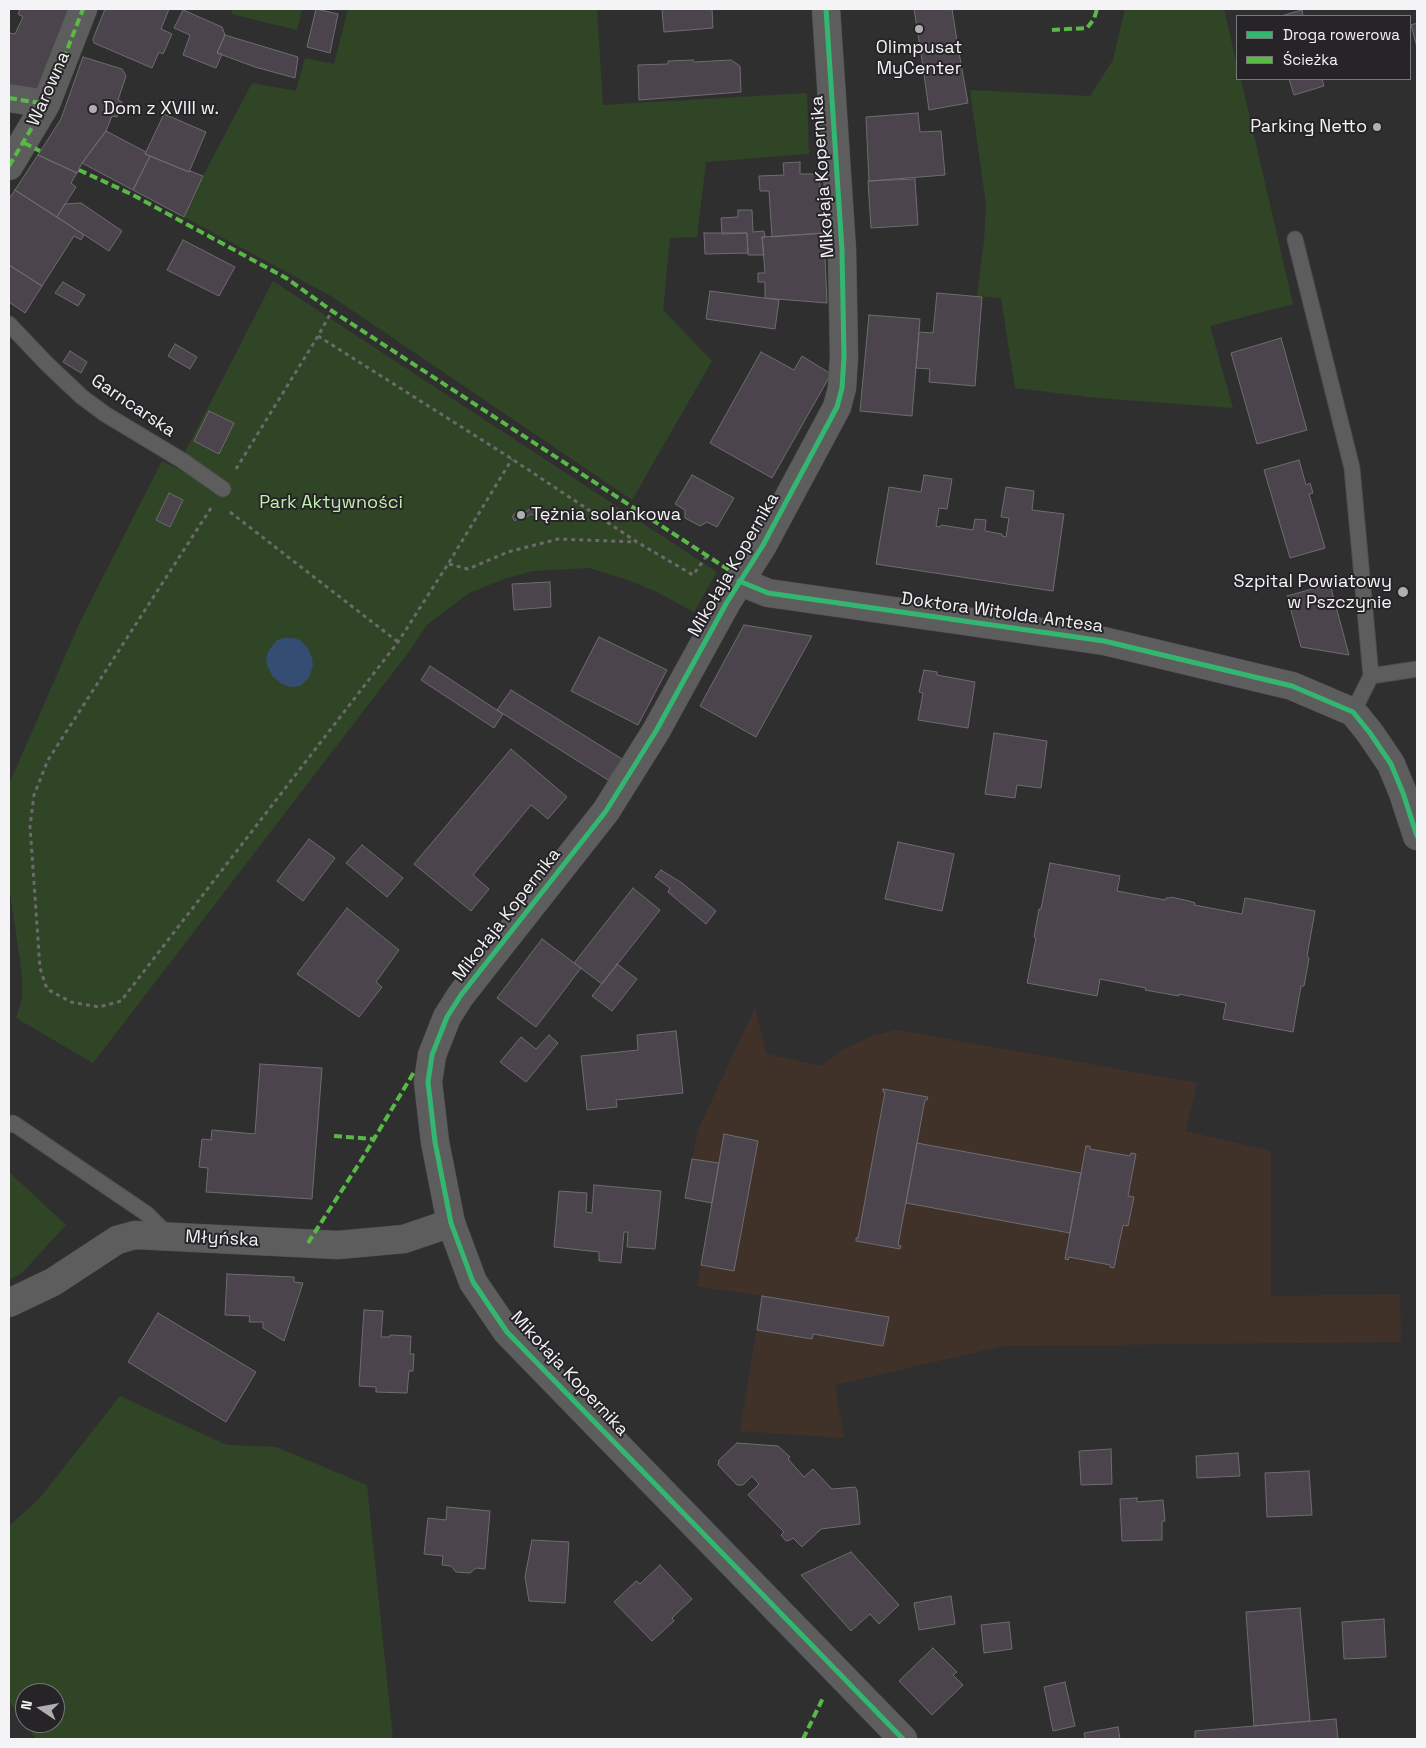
<!DOCTYPE html>
<meta charset="utf-8">
<style>
body{margin:0}
#map{position:relative;width:1426px;height:1748px;overflow:hidden;background:#302f30;font-family:"Space Grotesk",sans-serif}
canvas{display:block}
.frame{position:absolute;inset:0;border:10px solid #f4f3f5;pointer-events:none}
.legend{position:absolute;left:1236px;top:15px;width:175px;height:65px;box-sizing:border-box;background:#262427;border:1px solid #787779;margin:0;padding:6px 9px;list-style:none;font-size:15px;color:#f4f3f5}
.legend li{display:flex;align-items:center;gap:10px;height:25px}
.legend b{width:25px;border:1px solid #787779}
.north{position:absolute;left:15px;top:1683px;width:50px;height:50px;box-sizing:border-box;background:#262427;border:1px solid #787779;border-radius:50%;rotate:282deg;font-size:14px;font-weight:700;line-height:20px;text-align:center;color:#f4f3f5}
.north::after{content:'';display:block;margin:auto;width:18px;height:22px;background:#afaeb0;clip-path:polygon(50% 0,100% 100%,50% 72%,0 100%)}
</style>
<div id="map">
<canvas width="1426" height="1748"></canvas>
<div class="frame"></div>
<ul class="legend">
<li><b style="height:6px;background:#33b770"></b>Droga rowerowa</li>
<li><b style="height:6px;background:#58b947"></b>Ścieżka</li>
</ul>
<div class="north">N</div>
</div>
<script>
const ctx = document.querySelector('canvas').getContext('2d');
ctx.lineJoin = 'round';
function fillPath(path, color) { ctx.fillStyle = color; ctx.fill(path, 'evenodd'); }
const shape = rows => new Path2D(rows.map(r => 'M' + r).join(''));
function trace(path, color, width, dash) { ctx.strokeStyle = color; ctx.lineWidth = width; ctx.lineCap = dash ? 'butt' : 'round'; ctx.setLineDash(dash || []); ctx.stroke(path); }
function label(font, color, halo, rows, align = 'center') {
  ctx.font = font + ' "Space Grotesk",sans-serif'; ctx.lineWidth = 4; ctx.setLineDash([]); ctx.textBaseline = 'middle'; ctx.strokeStyle = halo; ctx.fillStyle = color; for (const [text, x, y, turn = 0] of rows) {
    ctx.save(); ctx.translate(x, y); ctx.rotate((+turn || 0) * Math.PI / 180); ctx.textAlign = isNaN(turn) ? turn : align; if (halo) ctx.strokeText(text, 0, 0); ctx.fillText(text, 0, 0); ctx.restore();
  }
}
fillPath(shape([
 [755,1008,767,1054,821,1066,842,1050,872,1036,897,1030,1197,1083,1185,1131,1271,1151,1271,1296,1400,1294,1401,1342,1003,1346,835,1385,844,1438,740,1431,762,1296,697,1286,712,1203,685,1198,698,1130]
]), '#403229');
fillPath(shape([
 [233,9,302,9,297,30,231,14],
 [348,9,597,9,603,105,807,93,809,154,706,162,697,237,670,238,663,310,712,361,632,500,331,296,184,217,203,176,252,83,296,91,305,58,334,64],
 [1125,9,1224,9,1237,65,1237,79,1241,79,1293,304,1210,326,1233,408,1097,398,1015,388,1001,298,977,296,984,241,986,205,970,90,1090,96,1113,60],
 [273,281,717,572,694,612,657,592,625,579,589,568,533,571,507,578,469,593,427,625,408,653,93,1063,16,1018,22,999,22,975,9,885,10,782,80,622,162,461,178,469,186,450],
 [9,1172,66,1225,22,1273,9,1280],
 [120,1396,227,1445,276,1447,367,1485,393,1739,36,1739,9,1701,9,1526,39,1499],
 [25,1693,55,1693,55,1723,25,1723]
]), '#2f4525');
fillPath(shape([
 [284,638,293,638,300,640,308,648,312,658,313,665,310,675,307,680,300,686,290,687,282,684,273,677,267,665,266,658,269,650,277,640]
]), '#354d73');
const building = shape([
 [20,9,65,9,70,10,38,92,9,86,9,33,15,34,23,17,18,14,20,9],
 [105,9,169,9,161,29,172,34,163,54,159,52,152,68,94,43,93,39,105,9],
 [316,9,338,14,330,53,307,47,316,9],
 [662,9,712,9,713,28,664,32,662,9],
 [914,9,952,9,958,47,921,53,914,9],
 [183,10,222,27,225,35,217,53,222,54,216,68,183,55,190,35,174,28,183,10],
 [1302,10,1303,16,1281,16,1302,10],
 [1417,23,1417,47,1411,25,1417,23],
 [225,35,298,57,295,78,255,67,217,53,225,35],
 [958,47,968,103,929,110,921,53,958,47],
 [83,57,122,69,126,76,118,100,122,102,117,117,112,116,106,131,82,163,77,173,38,155,61,119,83,57],
 [693,60,694,62,731,60,740,66,741,92,639,100,638,65,668,64,668,61,693,60],
 [1289,79,1322,79,1324,86,1294,95,1289,79],
 [918,113,920,132,941,131,945,175,869,181,866,117,918,113],
 [164,114,206,132,189,172,145,154,164,114],
 [106,131,146,152,145,154,150,156,133,190,82,163,106,131],
 [38,155,77,173,71,183,76,187,57,217,15,190,38,155],
 [150,156,189,172,190,171,203,176,184,217,133,190,150,156],
 [800,162,800,174,819,174,824,233,772,237,769,191,760,191,759,176,784,175,783,163,800,162],
 [915,179,918,225,871,228,868,181,915,179],
 [15,190,84,235,81,240,74,236,42,286,9,265,9,199,15,190],
 [81,203,122,231,109,251,57,217,65,204,81,203],
 [738,210,752,210,753,232,764,231,765,237,762,237,764,255,748,255,747,233,722,234,721,218,738,217,738,210],
 [704,233,747,233,748,253,705,254,704,233],
 [824,233,827,303,765,298,765,282,758,282,758,273,765,273,762,237,824,233],
 [183,240,235,267,219,296,167,270,183,240],
 [9,265,42,286,25,313,9,302,9,265],
 [63,282,85,295,78,306,55,293,63,282],
 [710,291,779,300,775,329,706,319,710,291],
 [937,293,982,297,975,386,929,382,930,369,916,368,919,332,933,333,937,293],
 [869,315,920,319,912,416,860,411,869,315],
 [1281,338,1307,430,1257,444,1231,353,1281,338],
 [175,344,197,357,190,369,168,356,175,344],
 [70,351,87,362,81,373,63,362,70,351],
 [761,352,794,370,802,356,831,374,772,478,710,443,761,352],
 [209,411,234,423,219,454,194,441,209,411],
 [1299,460,1306,485,1310,483,1313,493,1309,494,1325,548,1290,558,1264,470,1299,460],
 [692,475,734,498,717,527,707,522,700,526,685,518,685,510,675,504,692,475],
 [924,475,952,479,947,509,939,508,936,526,940,527,941,525,973,530,975,519,986,520,985,531,1002,534,1002,536,1006,537,1009,518,1001,517,1006,487,1034,491,1032,510,1064,514,1053,591,876,564,889,487,921,492,924,475],
 [169,493,183,500,170,527,156,520,169,493],
 [530,509,538,511,536,516,531,514,525,518,518,517,515,521,512,517,516,512,524,513,530,509],
 [550,582,551,607,514,610,512,584,550,582],
 [1330,584,1349,655,1301,647,1287,596,1330,584],
 [744,625,812,636,756,737,700,706,744,625],
 [599,637,667,670,638,725,571,691,599,637],
 [430,666,503,714,494,728,421,680,430,666],
 [924,670,937,672,937,675,975,682,968,728,918,720,923,693,919,692,924,670],
 [511,690,622,759,608,780,497,710,511,690],
 [994,733,1047,741,1041,788,1017,785,1015,798,985,794,994,733],
 [511,749,567,797,548,819,531,805,473,875,489,889,471,911,414,864,511,749],
 [309,839,335,858,303,901,277,881,309,839],
 [898,842,954,854,942,911,885,899,898,842],
 [362,845,403,878,387,897,346,863,362,845],
 [1050,863,1120,876,1117,891,1165,900,1166,898,1170,898,1171,897,1189,901,1195,903,1194,905,1242,914,1245,898,1315,911,1307,956,1309,958,1304,986,1301,986,1293,1032,1223,1019,1226,1003,1179,994,1179,996,1145,990,1146,988,1100,979,1097,996,1027,983,1036,938,1034,937,1039,909,1041,909,1050,863],
 [661,870,682,883,716,911,706,924,668,892,670,888,655,877,661,870],
 [633,888,660,910,602,984,574,963,633,888],
 [347,908,399,950,376,982,382,987,359,1017,297,974,347,908],
 [542,939,581,968,536,1027,497,998,542,939],
 [617,964,637,979,612,1011,592,996,617,964],
 [676,1031,683,1093,616,1100,617,1107,587,1110,581,1056,638,1050,637,1035,676,1031],
 [549,1035,558,1043,526,1082,500,1062,521,1037,536,1049,549,1035],
 [260,1064,322,1068,312,1199,206,1192,208,1168,199,1167,202,1139,211,1140,212,1130,255,1134,260,1064],
 [883,1089,928,1097,927,1100,925,1100,898,1245,901,1246,900,1249,856,1241,856,1238,858,1238,885,1092,883,1092,883,1089],
 [724,1134,758,1141,734,1271,701,1265,724,1134],
 [917,1143,1081,1173,1070,1233,906,1203,917,1143],
 [1086,1146,1090,1146,1090,1149,1130,1156,1131,1153,1136,1154,1128,1196,1134,1197,1128,1226,1123,1225,1114,1268,1110,1267,1110,1265,1069,1257,1068,1260,1065,1259,1086,1146],
 [692,1159,719,1163,712,1203,685,1198,692,1159],
 [594,1185,661,1191,655,1249,627,1247,628,1232,624,1232,621,1263,599,1261,599,1252,554,1247,559,1191,587,1193,586,1212,592,1213,594,1185],
 [227,1274,294,1277,294,1282,303,1283,284,1341,263,1328,263,1322,249,1322,250,1316,225,1315,227,1274],
 [762,1296,889,1317,883,1346,813,1334,812,1339,757,1330,762,1296],
 [364,1310,383,1311,381,1337,390,1337,390,1335,411,1336,410,1354,414,1354,413,1371,409,1371,407,1393,376,1392,376,1387,359,1386,364,1310],
 [158,1313,256,1372,226,1422,128,1362,158,1313],
 [737,1443,778,1446,790,1457,788,1459,804,1477,813,1469,832,1489,855,1487,857,1490,860,1524,821,1529,802,1547,793,1538,790,1540,786,1541,781,1535,784,1532,748,1495,759,1484,752,1476,743,1485,737,1485,718,1465,719,1460,737,1443],
 [1111,1449,1112,1484,1081,1485,1079,1451,1111,1449],
 [1238,1453,1240,1476,1197,1478,1196,1456,1238,1453],
 [1309,1471,1312,1515,1267,1517,1265,1473,1309,1471],
 [1137,1498,1137,1502,1163,1500,1165,1521,1162,1521,1162,1540,1122,1541,1120,1499,1137,1498],
 [447,1507,490,1511,485,1569,476,1568,470,1573,456,1572,451,1566,442,1565,443,1556,424,1554,428,1518,446,1520,447,1507],
 [532,1540,569,1542,565,1603,529,1601,525,1577,532,1540],
 [851,1552,899,1605,879,1624,870,1614,851,1631,801,1575,851,1552],
 [660,1565,692,1599,672,1618,674,1621,652,1641,614,1602,636,1581,640,1584,660,1565],
 [951,1596,955,1624,919,1630,914,1603,951,1596],
 [1300,1608,1310,1721,1254,1726,1246,1612,1300,1608],
 [1384,1619,1386,1657,1344,1659,1342,1622,1384,1619],
 [1009,1622,1012,1649,984,1653,981,1625,1009,1622],
 [933,1648,957,1672,953,1675,963,1685,932,1715,899,1681,933,1648],
 [1065,1682,1075,1726,1053,1731,1044,1687,1065,1682],
 [1336,1719,1338,1739,1195,1739,1195,1731,1336,1719],
 [1118,1727,1120,1739,1085,1739,1084,1733,1118,1727]
]);
fillPath(building, '#4b444d');
trace(building, '#6d6c6e', 1);
const lane = shape([
 [1295,239,1352,468,1371,676,1353,712],
 [9,324,47,364,82,397,105,414,183,461,223,489],
 [1371,676,1417,669],
 [9,1125,13,1123,147,1214,169,1236]
]);
const street = shape([
 [9,98,46,104],
 [9,166,46,104,83,9],
 [739,581,768,593,1104,641,1292,686,1353,712,1370,733,1391,764,1403,793,1417,836],
 [9,1303,53,1282,117,1240,135,1235,338,1245,404,1239,451,1223]
]);
const secondary = shape([
 [826,9,842,250,844,357,842,388,837,407,763,545,727,602,656,731,606,811,461,995,447,1017,432,1055,428,1082,435,1142,451,1223,473,1282,507,1332,903,1739]
]);
trace(lane, '#4d4c4d', 17);
trace(street, '#4d4c4d', 29);
trace(secondary, '#4d4c4d', 29);
trace(shape([
 [318,336,512,459,637,542,693,575,706,557],
 [236,469,318,336,332,311],
 [211,508,48,760,34,795,30,826,40,968,47,989,71,1002,99,1007,121,1001,398,642,448,564,512,459],
 [230,512,398,642],
 [449,564,468,569,508,552,558,539,637,542]
]), '#6b6a6b', 3, [4, 4]);
trace(lane, '#5e5d5e', 15);
trace(street, '#5e5d5e', 28);
trace(secondary, '#5e5d5e', 28);
trace(shape([
 [1052,30,1087,28,1094,19,1097,9],
 [9,98,46,104],
 [24,143,40,151],
 [9,166,46,104,83,9],
 [79,170,131,194,286,278,332,311,729,570],
 [334,1136,373,1139],
 [308,1243,362,1159,414,1072],
 [803,1739,824,1696]
]), '#58b947', 4, [8, 4]);
trace(shape([
 [826,9,842,250,844,357,842,388,837,407,763,545,727,602,656,731,606,811,461,995,447,1017,432,1055,428,1082,435,1142,451,1223,473,1282,507,1332,903,1739],
 [739,581,768,593,1104,641,1292,686,1353,712,1370,733,1391,764,1403,793,1417,836]
]), '#33b770', 5);
for (const [x, y, r, color] of [
 [919,29,5,"#afaeb0"],
 [93,109,5,"#afaeb0"],
 [1377,127,5,"#afaeb0"],
 [521,515,5,"#afaeb0"],
 [1403,592,6,"#afaeb0"]
]) { const dot = new Path2D(); dot.arc(x, y, r, 0, 2 * Math.PI); ctx.fillStyle = color; ctx.fill(dot); trace(dot, '#262427', 2); }
label('18px', '#f4f3f5', '#262427', [
 ["Olimpusat",919,48,"center"],
 ["MyCenter",919,69,"center"],
 ["Dom z XVIII w.",103,109],
 ["Parking Netto",1367,127,"right"],
 ["Tężnia solankowa",531,515],
 ["Szpital Powiatowy",1392,582,"right"],
 ["w Pszczynie",1392,603,"right"]
], 'left');
label('18px', '#f4f3f5', '#262427', [
 ["Warowna",49,89,-66],
 ["Mikołaja Kopernika",823,177,-94],
 ["Garncarska",133,406,34],
 ["Mikołaja Kopernika",734,565,-60],
 ["Doktora Witolda Antesa",1002,613,8],
 ["Mikołaja Kopernika",507,915,-52],
 ["Młyńska",222,1239,3],
 ["Mikołaja Kopernika",569,1374,47]
]);
label('18px', '#bef0a9', '#262427', [
 ["Park Aktywności",331,503]
]);
</script>
